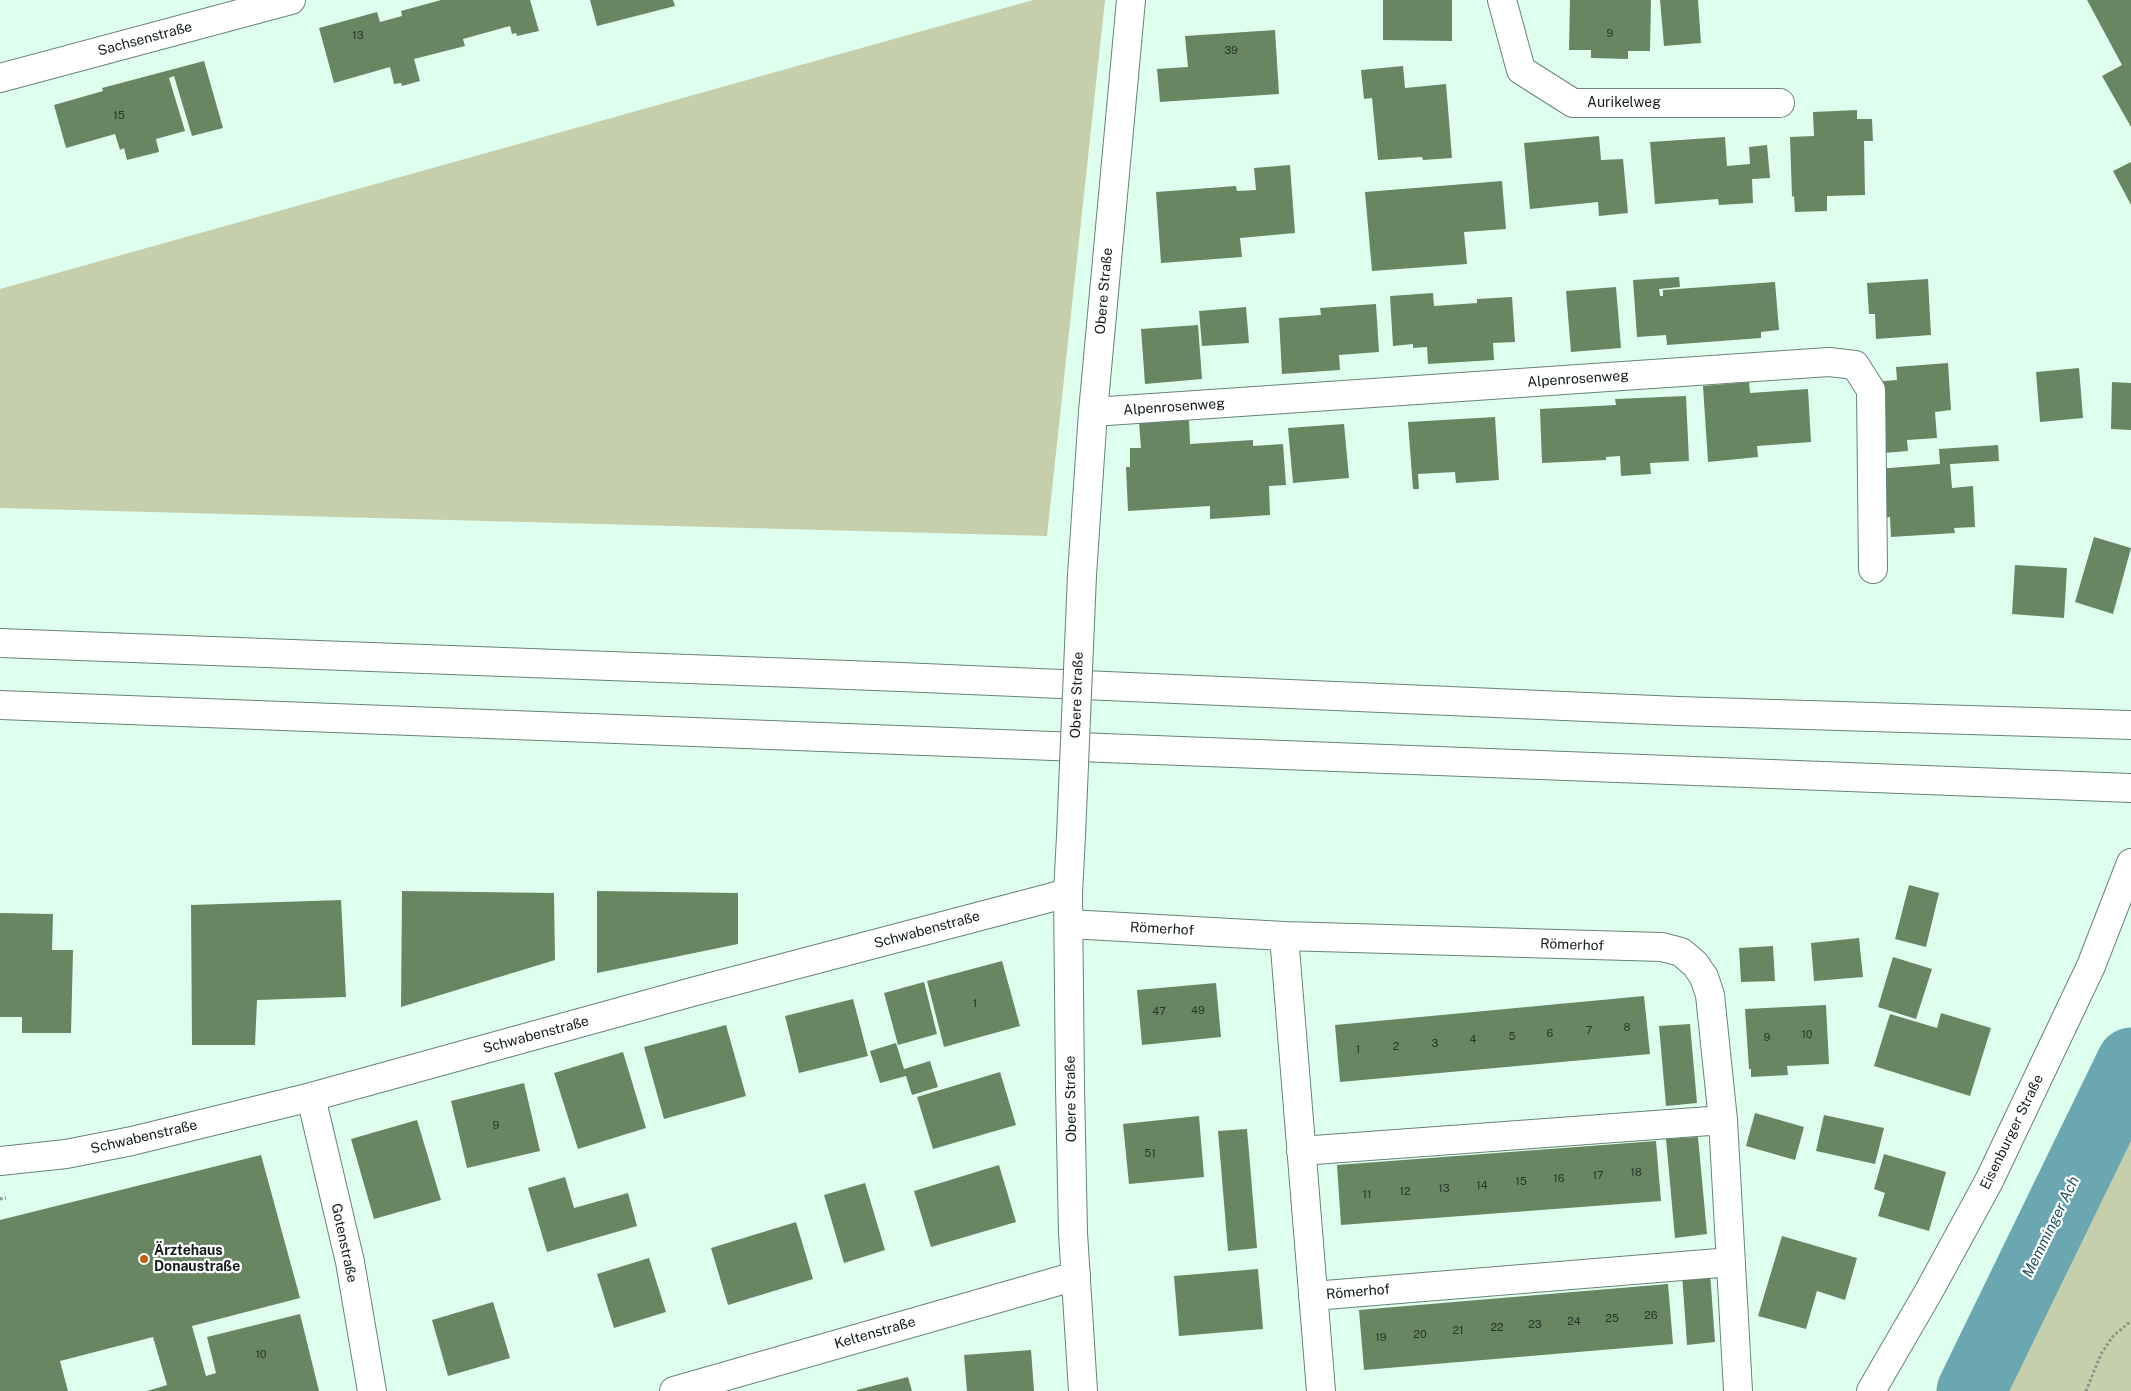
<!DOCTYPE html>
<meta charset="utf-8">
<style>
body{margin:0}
canvas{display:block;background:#dfffee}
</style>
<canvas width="2131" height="1391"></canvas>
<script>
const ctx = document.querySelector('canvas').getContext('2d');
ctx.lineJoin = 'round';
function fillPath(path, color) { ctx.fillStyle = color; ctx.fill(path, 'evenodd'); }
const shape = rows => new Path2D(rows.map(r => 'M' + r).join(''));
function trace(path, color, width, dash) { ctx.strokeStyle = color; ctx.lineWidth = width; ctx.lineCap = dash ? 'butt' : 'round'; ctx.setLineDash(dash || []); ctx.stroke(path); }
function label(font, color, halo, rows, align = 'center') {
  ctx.font = font + ' "Public Sans",sans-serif'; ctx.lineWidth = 4.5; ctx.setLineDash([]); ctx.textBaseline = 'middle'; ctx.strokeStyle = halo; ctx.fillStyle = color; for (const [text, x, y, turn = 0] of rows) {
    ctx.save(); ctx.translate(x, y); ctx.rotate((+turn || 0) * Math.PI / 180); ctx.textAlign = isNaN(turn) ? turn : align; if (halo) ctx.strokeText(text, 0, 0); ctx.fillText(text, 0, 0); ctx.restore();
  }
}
fillPath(shape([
 [1033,0,1105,0,1047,536,0,508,0,289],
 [2131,1082,2131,1391,1960,1391,2017,1293]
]), '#c6cfab');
trace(shape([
 [1971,1391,2131,1062]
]), '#6aa7b0', 69);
fillPath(shape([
 [441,0,530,0,539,31,517,36,516,33,512,34,510,26,463,39,465,46,414,59,420,81,402,86,401,83,394,84,390,67,334,83,319,28,377,12,380,22,402,16,401,11],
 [590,0,673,0,675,6,597,26],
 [1383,0,1452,0,1452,41,1383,40],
 [1570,0,1651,0,1650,51,1628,51,1628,59,1591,58,1591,50,1569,50],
 [1660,0,1698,0,1701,43,1664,46],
 [2087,0,2131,0,2131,127,2102,76,2122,65],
 [1275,30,1279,94,1160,102,1157,69,1188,67,1185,36],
 [204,61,223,128,192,136,174,76,169,78,185,131,156,139,159,152,127,160,124,148,120,150,115,134,66,148,54,105,103,91,102,88],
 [1403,66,1405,88,1446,84,1452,158,1423,160,1422,157,1378,160,1372,98,1364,99,1361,70],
 [1857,110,1857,119,1872,119,1873,141,1864,141,1865,195,1827,196,1827,211,1795,212,1794,196,1792,197,1790,137,1814,136,1813,112],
 [1599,136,1601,160,1623,159,1628,213,1599,216,1598,202,1530,209,1524,143],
 [1725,137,1727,166,1750,164,1749,147,1767,145,1770,178,1752,179,1753,203,1719,205,1718,199,1655,204,1650,142],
 [2131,162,2131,205,2113,171],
 [1290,165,1295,233,1240,238,1242,257,1161,263,1156,192,1236,186,1237,191,1256,190,1254,168],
 [1502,181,1506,229,1464,232,1467,264,1372,271,1365,192],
 [1679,277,1680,287,1659,289,1660,296,1663,296,1663,290,1775,282,1779,330,1761,332,1761,338,1667,345,1666,335,1637,337,1633,280],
 [1928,279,1931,335,1876,339,1875,314,1869,314,1867,283],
 [1616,287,1621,348,1571,352,1566,291],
 [1433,293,1434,306,1477,303,1477,299,1512,297,1515,342,1493,343,1494,360,1428,364,1427,347,1413,348,1413,344,1393,346,1390,296],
 [1376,304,1379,352,1339,355,1340,370,1282,374,1279,318,1321,315,1320,308],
 [1246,307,1249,343,1202,346,1199,311],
 [1198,325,1202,379,1145,384,1141,329],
 [1948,363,1951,410,1935,412,1937,438,1907,440,1908,451,1883,453,1871,382,1897,380,1896,367],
 [2079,368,2083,418,2040,422,2036,372],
 [1749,382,1750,393,1808,389,1811,442,1757,446,1758,457,1708,462,1703,386],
 [2112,382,2131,383,2131,430,2111,429],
 [1686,396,1689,461,1650,463,1651,474,1621,476,1620,456,1606,457,1606,460,1542,463,1540,409,1616,405,1615,399],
 [1495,417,1499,480,1456,483,1455,472,1418,474,1419,489,1413,489,1408,422],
 [1189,418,1190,444,1253,440,1253,446,1283,444,1286,485,1269,486,1270,515,1210,519,1210,506,1128,511,1126,467,1130,467,1130,448,1141,448,1139,422],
 [1344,424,1349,478,1293,483,1288,428],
 [1998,445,1999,461,1950,464,1952,488,1973,486,1975,527,1954,528,1955,533,1891,537,1890,517,1881,518,1877,469,1940,464,1939,449],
 [2094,537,2131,548,2113,614,2075,602],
 [2015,565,2067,568,2064,618,2012,614],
 [1909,885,1939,893,1926,947,1895,939],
 [402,891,554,893,555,960,401,1007],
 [597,891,738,893,738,944,597,973],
 [341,900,346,997,257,1000,255,1045,192,1045,191,905],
 [0,913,53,914,52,950,73,950,71,1033,22,1033,22,1017,0,1017],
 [1859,938,1863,977,1814,981,1811,943],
 [1773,946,1775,981,1741,982,1739,948],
 [1893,957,1932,969,1916,1019,1878,1007],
 [1002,961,1020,1026,944,1047,927,981],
 [924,982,937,1034,898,1045,884,993],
 [1216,983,1221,1037,1142,1045,1137,990],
 [1644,996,1650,1054,1340,1082,1335,1025],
 [853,999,868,1056,799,1073,785,1016],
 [1826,1005,1829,1064,1787,1066,1788,1075,1751,1077,1751,1069,1749,1069,1745,1009],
 [1941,1013,1991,1028,1970,1096,1874,1066,1890,1014,1937,1028],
 [1690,1024,1697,1103,1666,1106,1659,1026],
 [726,1025,746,1096,664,1119,644,1047],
 [896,1043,904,1069,930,1061,938,1087,912,1095,906,1076,880,1083,870,1051],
 [623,1052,646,1128,578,1149,554,1073],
 [1000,1072,1016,1125,933,1149,917,1097],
 [524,1083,540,1151,467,1168,451,1101],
 [1755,1113,1804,1127,1795,1160,1746,1146],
 [1824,1115,1884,1128,1875,1164,1816,1151],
 [1199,1116,1204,1177,1129,1184,1123,1124],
 [417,1120,441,1200,374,1219,351,1139],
 [1247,1129,1257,1248,1228,1251,1218,1131],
 [1698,1137,1707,1234,1675,1238,1666,1139],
 [1656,1141,1661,1201,1341,1225,1337,1165],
 [1884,1154,1946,1172,1929,1231,1878,1216,1885,1193,1874,1189],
 [261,1155,300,1298,192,1326,206,1376,216,1373,207,1337,300,1314,319,1391,147,1391,167,1385,153,1337,60,1361,68,1391,0,1391,0,1220],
 [999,1165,1016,1222,931,1247,914,1191],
 [565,1177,574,1208,628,1193,637,1226,547,1252,528,1188],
 [865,1183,885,1250,844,1263,824,1195],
 [796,1222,813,1279,728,1305,711,1248],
 [1782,1236,1857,1258,1845,1300,1817,1291,1806,1329,1758,1316],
 [649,1258,666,1312,614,1328,597,1274],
 [1258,1269,1263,1329,1179,1336,1174,1276],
 [1710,1272,1715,1342,1687,1345,1682,1274],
 [1668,1284,1673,1344,1364,1370,1359,1310],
 [493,1302,510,1358,448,1376,432,1320],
 [1031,1350,1034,1391,967,1391,964,1355],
 [908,1377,912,1391,857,1391,857,1390]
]), '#688662');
const street = shape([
 [1502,0,1521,70,1573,103,1780,103],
 [0,78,291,0],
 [1093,412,1829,362,1855,365,1871,390,1873,569],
 [1069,924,1284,936,1321,1391],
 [1284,936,1662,947,1681,952,1695,964,1704,977,1710,995,1723,1120,1738,1391],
 [311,1097,350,1262,372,1391],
 [1301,1151,1723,1120],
 [0,1161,66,1154,132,1141,311,1097,692,992,1068,893],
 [1313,1296,1731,1262],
 [674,1391,1076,1276],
 [1871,1391,1929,1291,1989,1181,2091,966,2131,863]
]);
const secondary = shape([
 [1082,575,1093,412,1131,0],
 [1071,836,1068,893,1070,1087,1073,1233,1083,1391]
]);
const highway = shape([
 [0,643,901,677,1678,711,2131,725],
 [0,705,2131,788]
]);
trace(street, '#678375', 30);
trace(secondary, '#678375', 30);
trace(highway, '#678375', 30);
trace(shape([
 [0,1199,6,1198],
 [2086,1391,2101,1354,2113,1336,2131,1321]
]), '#80968b', 3, [2.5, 2.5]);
trace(street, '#fff', 28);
trace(secondary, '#fff', 28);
trace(highway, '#fff', 28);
const secondaryBridge = shape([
 [1071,836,1082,575]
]);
trace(secondaryBridge, '#678375', 30, []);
trace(secondaryBridge, '#fff', 28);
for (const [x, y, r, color] of [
 [144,1259,5,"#bf6018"]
]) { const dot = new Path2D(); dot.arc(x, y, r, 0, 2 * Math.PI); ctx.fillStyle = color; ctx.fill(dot); trace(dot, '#fff', 2); }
label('11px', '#27362a', null, [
 ["9",1610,34],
 ["13",358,36],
 ["39",1231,51],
 ["15",119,116],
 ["1",975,1004],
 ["49",1198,1011],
 ["47",1159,1012],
 ["8",1627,1028],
 ["7",1589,1031],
 ["6",1550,1034],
 ["10",1807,1035],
 ["5",1512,1037],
 ["9",1767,1038],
 ["4",1473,1040],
 ["3",1435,1044],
 ["2",1396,1047],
 ["1",1358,1050],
 ["9",496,1126],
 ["51",1150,1154],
 ["18",1636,1173],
 ["17",1598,1176],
 ["16",1559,1179],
 ["15",1521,1182],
 ["14",1482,1186],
 ["13",1444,1189],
 ["12",1405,1192],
 ["11",1367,1195],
 ["26",1651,1316],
 ["25",1612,1319],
 ["24",1574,1322],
 ["23",1535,1325],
 ["22",1497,1328],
 ["21",1458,1331],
 ["20",1420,1335],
 ["19",1381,1338],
 ["10",261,1355]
]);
label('14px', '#111c17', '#fff', [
 ["Sachsenstraße",145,39,-15],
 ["Aurikelweg",1624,103],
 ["Obere Straße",1104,291,-85],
 ["Alpenrosenweg",1578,379,-4],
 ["Alpenrosenweg",1174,407,-4],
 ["Obere Straße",1077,695,-88],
 ["Römerhof",1162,929,3],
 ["Schwabenstraße",927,930,-15],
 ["Römerhof",1572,945,2],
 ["Schwabenstraße",536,1035,-15],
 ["Obere Straße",1071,1099,-91],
 ["Eisenburger Straße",2012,1132,-64],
 ["Schwabenstraße",144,1137,-13],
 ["Gotenstraße",344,1243,78],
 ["Römerhof",1358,1292,-5],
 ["Keltenstraße",875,1333,-16]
]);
label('bold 14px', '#111c17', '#fff', [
 ["Ärztehaus",154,1251],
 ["Donaustraße",154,1267]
], 'left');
label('italic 15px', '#1c5259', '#fff', [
 ["Memminger Ach",2051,1227,-64]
]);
</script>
